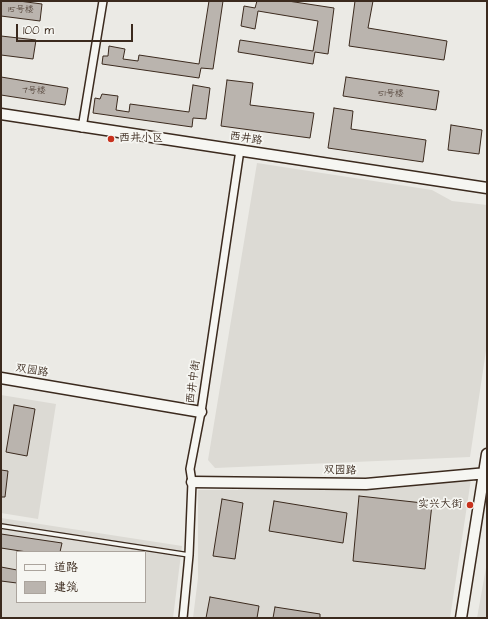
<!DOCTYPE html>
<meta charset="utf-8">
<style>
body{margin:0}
#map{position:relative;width:488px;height:619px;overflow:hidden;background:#ebeae5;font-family:"Architects Daughter","LXGW WenKai TC",sans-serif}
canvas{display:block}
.frame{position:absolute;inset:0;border:2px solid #3b2a1e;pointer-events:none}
.legend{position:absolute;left:16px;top:551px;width:130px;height:52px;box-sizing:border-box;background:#f6f6f2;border:1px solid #aba49d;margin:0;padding:5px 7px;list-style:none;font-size:12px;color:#3b2a1e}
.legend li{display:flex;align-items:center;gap:8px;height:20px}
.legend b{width:20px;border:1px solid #aba49d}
.scale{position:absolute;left:16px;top:24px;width:117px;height:18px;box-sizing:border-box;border:2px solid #3b2a1e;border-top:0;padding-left:5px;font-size:12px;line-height:14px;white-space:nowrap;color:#3b2a1e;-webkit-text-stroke:3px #f6f6f2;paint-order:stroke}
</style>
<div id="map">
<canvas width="488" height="619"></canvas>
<div class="frame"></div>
<ul class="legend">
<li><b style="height:5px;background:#f6f6f2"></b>道路</li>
<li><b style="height:11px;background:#bab4ae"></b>建筑</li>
</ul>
<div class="scale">100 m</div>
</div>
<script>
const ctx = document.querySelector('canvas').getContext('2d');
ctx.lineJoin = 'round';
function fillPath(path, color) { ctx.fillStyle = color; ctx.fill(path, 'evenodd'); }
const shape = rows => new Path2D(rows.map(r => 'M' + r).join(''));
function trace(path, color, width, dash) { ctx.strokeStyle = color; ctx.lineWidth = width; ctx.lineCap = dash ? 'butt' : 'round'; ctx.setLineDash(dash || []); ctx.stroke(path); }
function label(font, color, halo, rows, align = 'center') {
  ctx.font = font + ' "Architects Daughter","LXGW WenKai TC",sans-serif'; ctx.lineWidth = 3.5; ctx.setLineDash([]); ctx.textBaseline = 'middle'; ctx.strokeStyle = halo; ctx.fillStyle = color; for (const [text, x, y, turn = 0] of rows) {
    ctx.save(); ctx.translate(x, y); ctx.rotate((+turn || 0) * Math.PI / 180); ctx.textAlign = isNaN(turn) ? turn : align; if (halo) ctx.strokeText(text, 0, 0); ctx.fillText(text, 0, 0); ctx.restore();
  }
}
fillPath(shape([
 [257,163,432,190,452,201,487,205,487,344,470,457,215,468,208,460],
 [1,395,56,404,38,519,1,513],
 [471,479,450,618,193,618,198,578,198,490,381,490],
 [1,518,182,546,173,618,1,618],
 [17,552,145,552,145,602,17,602],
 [487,562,487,618,477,618]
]), '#dcdad4');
const building = shape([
 [1,1,19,1,42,4,40,21,1,16,1,1],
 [209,1,223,1,213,69,201,68,199,78,102,64,103,56,108,56,109,46,125,49,123,59,138,61,139,55,199,64,209,1],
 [257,1,288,1,334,8,328,54,315,52,313,64,238,52,240,40,313,51,318,21,258,11,255,29,241,26,244,6,255,8,257,1],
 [355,1,373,1,368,28,447,41,444,60,349,46,355,1],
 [1,36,36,40,33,59,1,55,1,36],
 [1,77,68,88,65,105,1,95,1,77],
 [346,77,439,91,436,110,343,96,346,77],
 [227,80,253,83,250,105,314,113,310,138,221,126,227,80],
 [193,85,210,88,206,119,193,118,192,127,93,113,95,98,100,99,102,94,118,96,116,110,129,112,130,104,189,112,193,85],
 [334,108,353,111,351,129,426,140,423,162,328,148,334,108],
 [451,125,482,130,479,154,448,150,451,125],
 [14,405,35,409,27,456,6,452,14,405],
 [1,470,8,471,5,497,1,497,1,470],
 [359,496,432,504,425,569,353,561,359,496],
 [222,499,243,503,235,559,213,556,222,499],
 [274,501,347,513,343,543,269,531,274,501],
 [1,534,62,543,60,552,27,552,1,548,1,534],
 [1,567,17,570,17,583,1,581,1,567],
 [210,597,259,606,257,618,206,618,210,597],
 [275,607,320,614,320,618,273,618,275,607]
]);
fillPath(building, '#bab4ae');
trace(building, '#3b2a1e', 1);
const lane = shape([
 [1,526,189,555]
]);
const street = shape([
 [82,128,103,1],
 [183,618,189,555,192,482,190,469,201,412,240,150]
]);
const secondary = shape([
 [1,114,487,188],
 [1,378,201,412],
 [192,482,366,484,487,473],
 [461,618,487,454]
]);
trace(lane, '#3b2a1e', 6);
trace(street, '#3b2a1e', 10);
trace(secondary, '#3b2a1e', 13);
trace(lane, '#f6f6f2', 3.5);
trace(street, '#f6f6f2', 7);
trace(secondary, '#f6f6f2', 10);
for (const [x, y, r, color] of [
 [111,139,4,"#c8321e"],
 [470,505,4,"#c8321e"]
]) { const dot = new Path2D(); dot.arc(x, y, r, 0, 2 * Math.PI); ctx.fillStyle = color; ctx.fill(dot); trace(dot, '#f6f6f2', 1.5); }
label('9px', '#5b4c42', null, [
 ["15号楼",21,10],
 ["7号楼",34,91],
 ["51号楼",391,94]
]);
label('11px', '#3b2a1e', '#f6f6f2', [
 ["西井小区",119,139],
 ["实兴大街",462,505,"right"]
], 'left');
label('11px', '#3b2a1e', '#f6f6f2', [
 ["西井路",246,139,9],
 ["双园路",32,371,9],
 ["西井中街",194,382,-82],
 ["双园路",340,471,1]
]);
</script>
